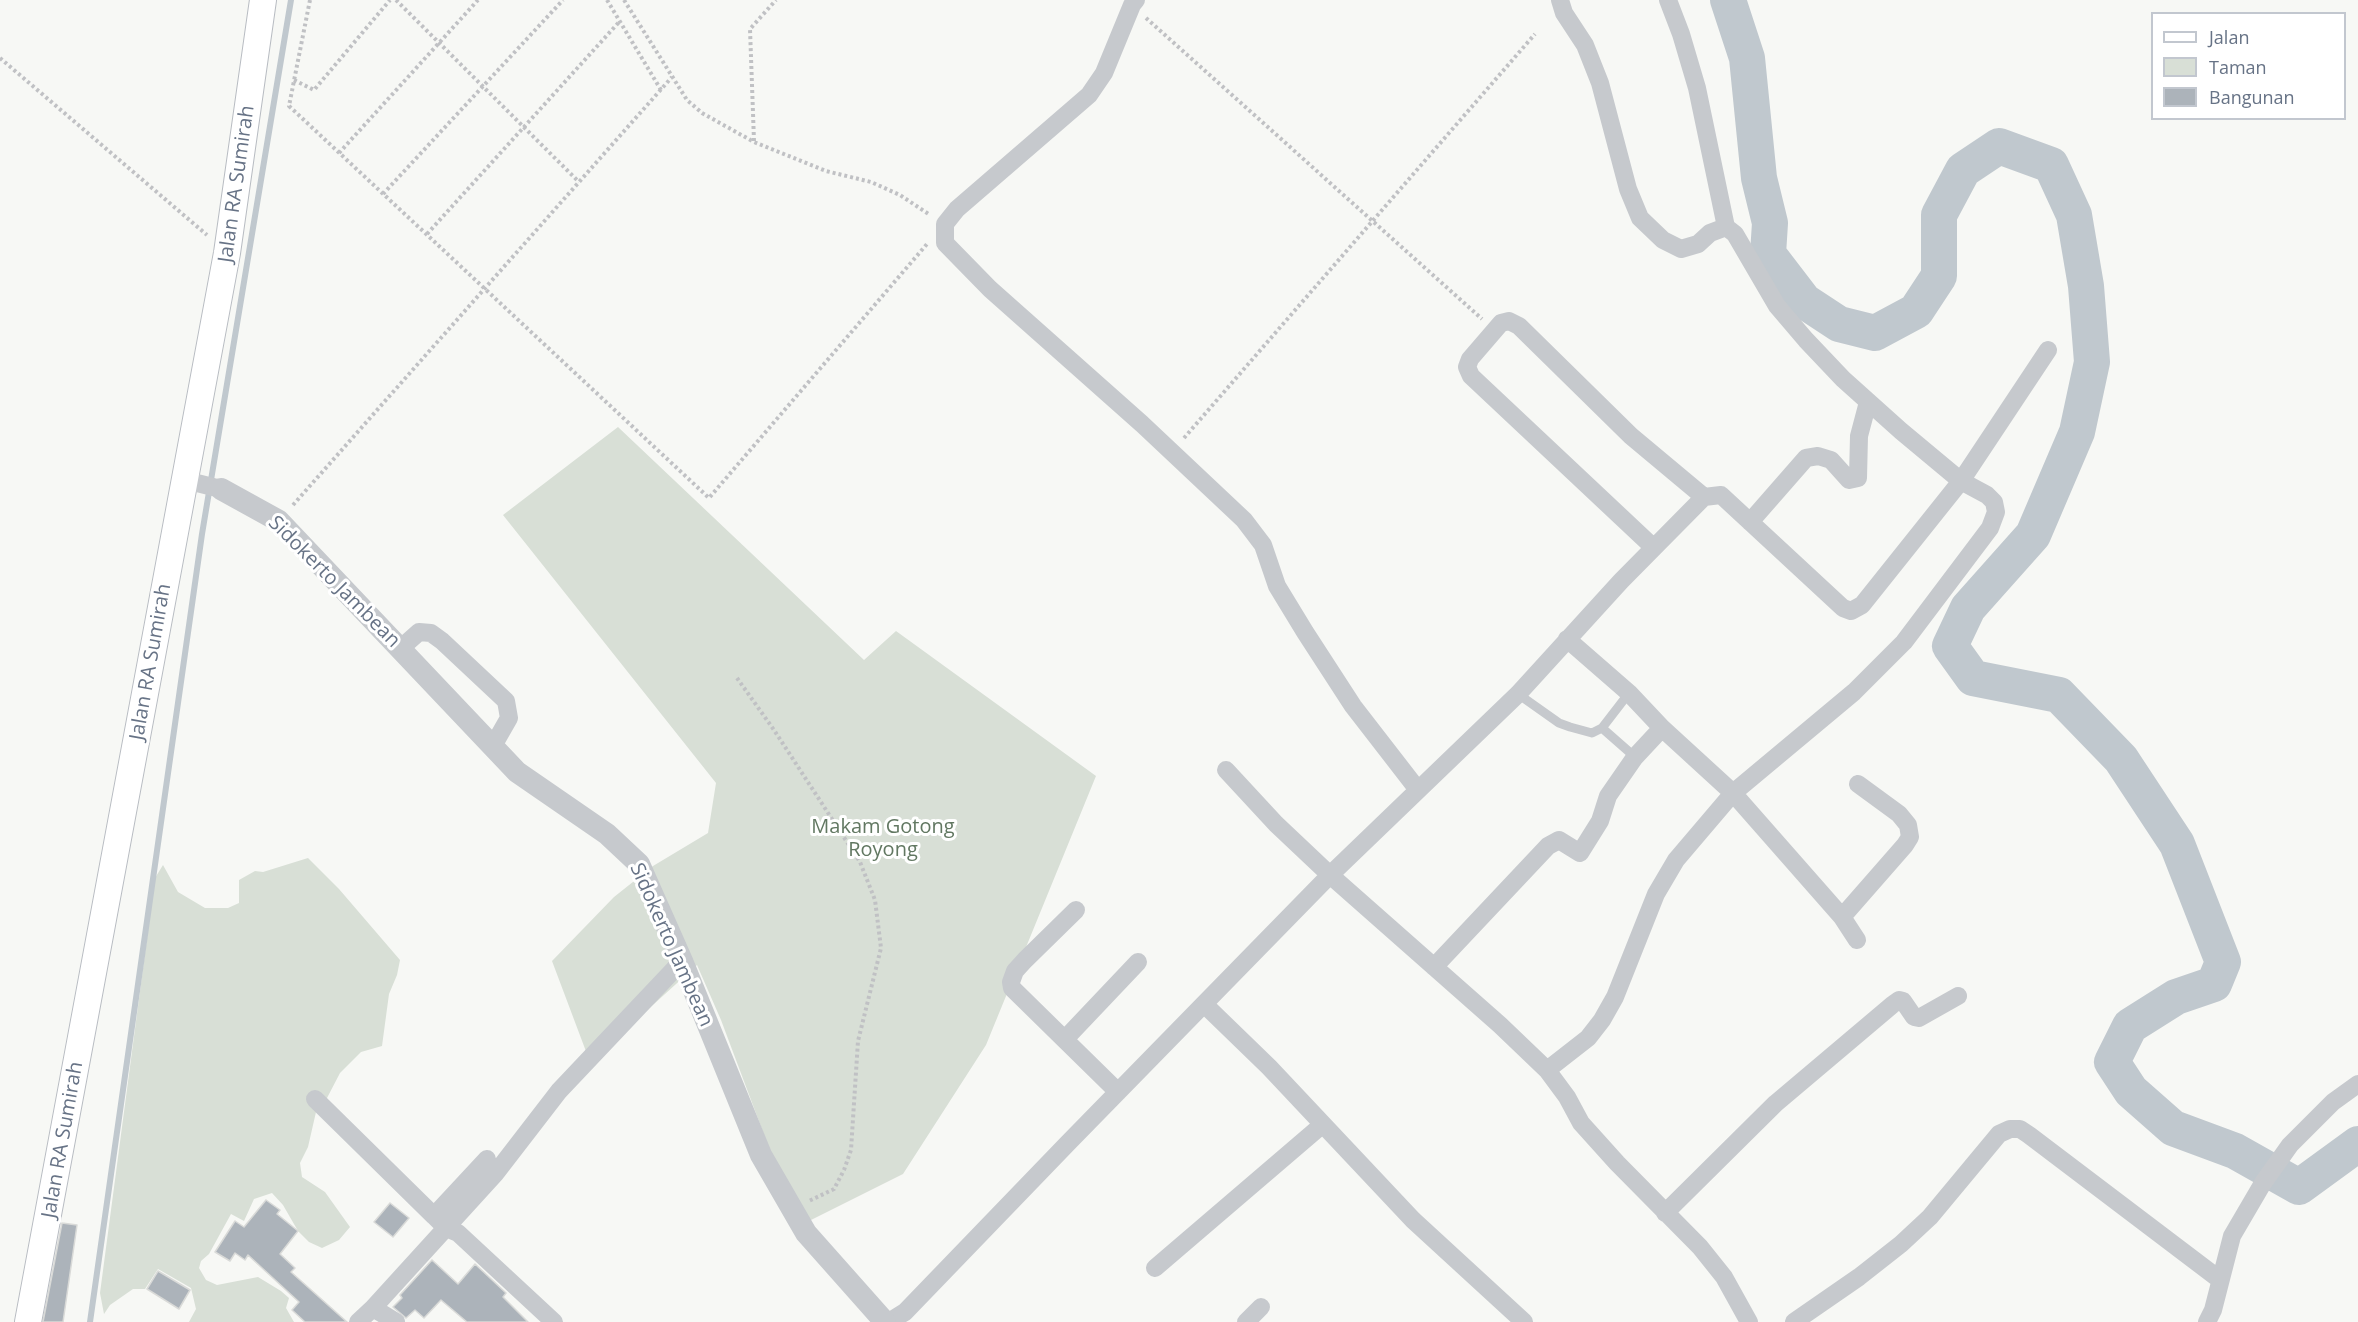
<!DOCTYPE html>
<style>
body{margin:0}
#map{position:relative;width:2358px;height:1322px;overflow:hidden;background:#f7f8f5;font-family:"Open Sans",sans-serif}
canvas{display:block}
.legend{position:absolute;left:2151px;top:12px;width:195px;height:108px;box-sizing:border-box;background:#fff;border:2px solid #c2c7cf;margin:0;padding:8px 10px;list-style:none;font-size:18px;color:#677386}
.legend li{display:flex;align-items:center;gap:12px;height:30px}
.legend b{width:30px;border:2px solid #c2c7cf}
</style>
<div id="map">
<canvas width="2358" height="1322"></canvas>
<ul class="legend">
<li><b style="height:8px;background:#fff"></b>Jalan</li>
<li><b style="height:16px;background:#d8dfd6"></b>Taman</li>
<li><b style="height:16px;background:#acb3ba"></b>Bangunan</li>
</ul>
</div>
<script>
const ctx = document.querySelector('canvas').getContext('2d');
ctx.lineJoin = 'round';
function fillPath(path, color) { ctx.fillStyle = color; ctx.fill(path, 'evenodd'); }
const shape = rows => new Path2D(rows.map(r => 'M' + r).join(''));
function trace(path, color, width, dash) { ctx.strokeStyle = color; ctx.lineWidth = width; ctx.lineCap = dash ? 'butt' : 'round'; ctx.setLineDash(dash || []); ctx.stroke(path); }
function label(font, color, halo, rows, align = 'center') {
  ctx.font = font + ' "Open Sans",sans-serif'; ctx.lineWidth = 6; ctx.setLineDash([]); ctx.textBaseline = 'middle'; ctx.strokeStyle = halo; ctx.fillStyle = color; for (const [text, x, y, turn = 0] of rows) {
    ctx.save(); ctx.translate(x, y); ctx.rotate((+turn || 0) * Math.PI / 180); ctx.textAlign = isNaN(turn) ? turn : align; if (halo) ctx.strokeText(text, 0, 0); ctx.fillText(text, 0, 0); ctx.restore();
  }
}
fillPath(shape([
 [618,427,864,660,896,631,1096,776,986,1045,903,1174,809,1221,772,1156,721,1020,697,965,590,1062,552,961,614,897,653,866,708,833,716,783,503,515],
 [308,858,339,889,400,960,397,975,389,994,382,1046,361,1052,340,1073,327,1098,316,1112,308,1147,300,1163,302,1177,325,1192,350,1227,339,1240,322,1248,309,1242,298,1231,283,1205,272,1193,254,1199,244,1221,231,1214,209,1254,201,1261,199,1268,206,1280,217,1285,258,1277,281,1291,289,1298,286,1308,294,1322,189,1322,196,1309,191,1288,158,1269,145,1289,133,1289,110,1305,104,1314,100,1293,155,878,163,865,178,892,205,908,228,908,239,903,239,880,255,871,263,872]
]), '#d8dfd6');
trace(shape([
 [90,1322,202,534,291,0]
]), '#c0c8ce', 6);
trace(shape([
 [1728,0,1747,58,1759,178,1770,223,1768,254,1804,301,1839,324,1875,333,1916,311,1939,276,1939,215,1963,170,1999,146,2051,165,2074,215,2086,286,2092,362,2077,432,2033,535,1968,608,1950,646,1973,678,2059,695,2121,759,2177,844,2223,962,2214,984,2176,997,2130,1026,2112,1062,2131,1091,2173,1128,2235,1151,2299,1187,2358,1144]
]), '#c0c8ce', 36);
const building = shape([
 [266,1200,280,1210,277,1214,298,1231,280,1254,295,1268,291,1272,347,1322,305,1322,292,1310,299,1302,248,1255,245,1260,235,1253,230,1261,215,1252,235,1221,244,1227,266,1200],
 [390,1203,409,1218,393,1237,374,1222,390,1203],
 [62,1223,77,1225,63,1322,43,1322,62,1223],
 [432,1260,458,1284,475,1264,506,1293,503,1297,528,1322,467,1322,441,1300,424,1318,415,1310,406,1318,393,1307,402,1298,400,1295,432,1260],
 [158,1271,190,1290,179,1309,147,1289,158,1271]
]);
fillPath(building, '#acb3ba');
trace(building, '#d9dad8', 1.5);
const secondary = shape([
 [28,1322,227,253,263,0]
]);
trace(secondary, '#b8bcc2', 28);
trace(shape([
 [310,0,289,106,709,498,927,244],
 [396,0,579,182],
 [607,0,661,90],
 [624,0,687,100,702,113,754,142,826,171,871,182,900,195,930,215],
 [1146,18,1482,319],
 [0,58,207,235],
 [294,80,314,90,390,0],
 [754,141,750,29,776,0],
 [339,153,478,0],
 [383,194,563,0],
 [427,234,620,21],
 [1184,438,1535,34],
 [293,505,672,77],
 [737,678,774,730,860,862,875,900,881,948,858,1041,851,1150,844,1170,834,1189,809,1201]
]), '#c0c1c4', 4, [3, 3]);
trace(shape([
 [1518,694,1559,723,1570,727,1592,733,1602,728,1635,757],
 [1602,728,1629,693]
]), '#c6c9cd', 9);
trace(shape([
 [1136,0,1132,5,1104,73,1089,95,957,209,945,224,945,243,990,289,1142,424,1244,520,1263,545,1277,586,1305,632,1353,706,1418,790],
 [1668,0,1681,34,1697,88,1726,227],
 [185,480,221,489],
 [1750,522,1806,458,1818,456,1831,460,1849,480,1858,478,1859,436,1868,402],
 [1653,547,1471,376,1467,367,1470,359,1501,323,1509,321,1519,326,1631,436,1704,497],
 [1567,639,1629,693,1662,728,1733,793,1842,917,1857,940],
 [401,648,419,632,431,633,442,641,506,701,509,718,493,746],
 [1226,770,1276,824,1330,875,1500,1025,1547,1070,1567,1097,1581,1123,1617,1163,1700,1247,1724,1277,1749,1322],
 [1076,910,1025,960,1015,971,1011,982,1012,988,1118,1092],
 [1842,917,1905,845,1910,837,1908,825,1899,814,1858,784],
 [1434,967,1548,846,1559,840,1580,853,1600,821,1608,796,1635,757,1662,728],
 [1204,1004,1269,1067,1413,1220,1524,1322],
 [1065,1039,1138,962],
 [1547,1070,1588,1038,1602,1020,1615,997,1656,894,1676,860,1733,793,1854,692,1904,642,1990,528,1996,512,1994,502,1987,495,1961,481,1901,431,1843,379,1806,340,1777,306,1735,234,1726,227,1710,233,1698,244,1681,249,1663,240,1640,218,1628,189,1600,83,1585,45,1564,13,1560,0],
 [315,1099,434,1216],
 [487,1159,434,1216,446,1228,458,1233,554,1322],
 [1665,1213,1776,1103,1892,1005,1899,1000,1903,1001,1914,1017,1919,1018,1958,996],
 [1155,1268,1322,1125],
 [373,1308,495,1174,559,1091,682,961],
 [358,1322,373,1308,396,1322],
 [889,1322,905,1312,1067,1144,1330,875,1518,694,1621,581,1704,497,1721,495,1843,608,1851,611,1862,605,1961,481,2048,350],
 [1246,1322,1261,1307],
 [1794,1322,1859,1277,1901,1244,1930,1217,1999,1134,2010,1129,2020,1129,2029,1135,2219,1279],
 [2207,1322,2213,1310,2232,1236,2263,1183,2290,1145,2333,1102,2358,1084]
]), '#c6c9cd', 18);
trace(shape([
 [221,489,279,521,517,772,607,834,639,864,682,961,761,1155,806,1233,885,1322]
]), '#c6c9cd', 22);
trace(secondary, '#fff', 26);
label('20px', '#677386', '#fff', [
 ["Jalan RA Sumirah",237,184,-82],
 ["Sidokerto Jambean",334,582,45],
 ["Jalan RA Sumirah",151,662,-80],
 ["Sidokerto Jambean",671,945,66],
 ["Jalan RA Sumirah",63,1140,-80]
]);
label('20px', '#627862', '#fff', [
 ["Makam Gotong",883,827],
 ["Royong",883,850]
]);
</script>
